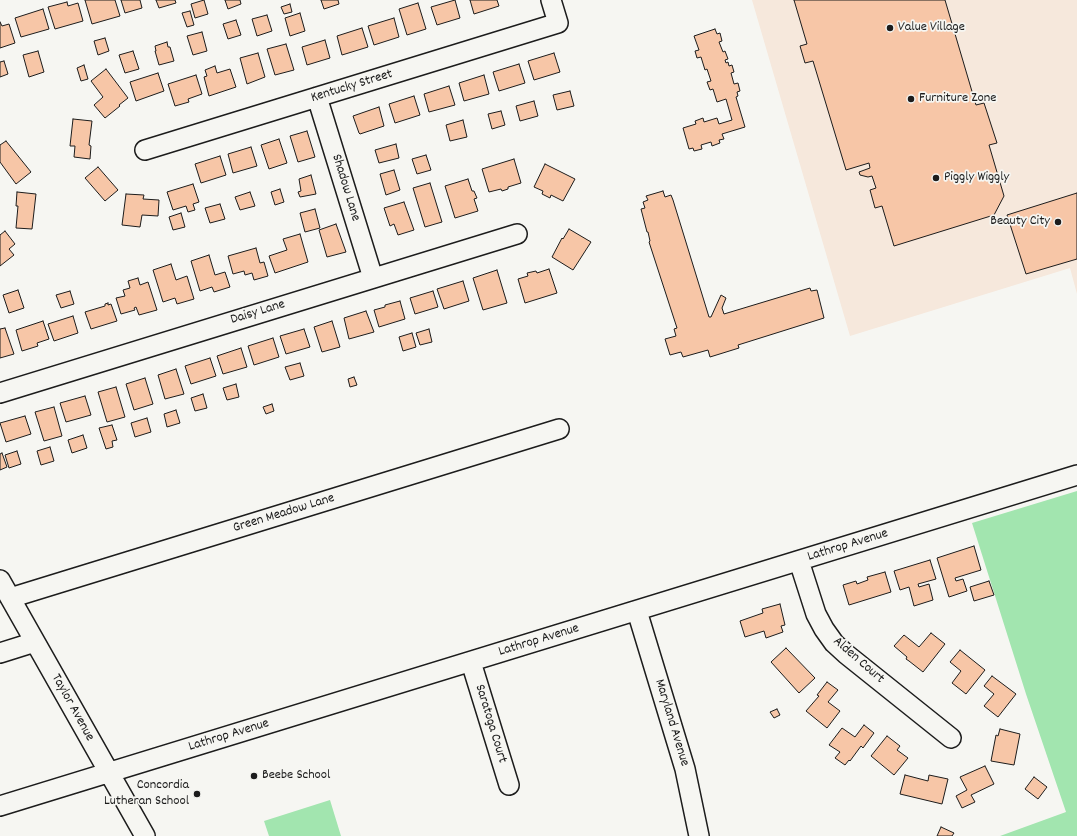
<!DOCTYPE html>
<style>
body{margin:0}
canvas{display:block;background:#f6f6f2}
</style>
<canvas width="1077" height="836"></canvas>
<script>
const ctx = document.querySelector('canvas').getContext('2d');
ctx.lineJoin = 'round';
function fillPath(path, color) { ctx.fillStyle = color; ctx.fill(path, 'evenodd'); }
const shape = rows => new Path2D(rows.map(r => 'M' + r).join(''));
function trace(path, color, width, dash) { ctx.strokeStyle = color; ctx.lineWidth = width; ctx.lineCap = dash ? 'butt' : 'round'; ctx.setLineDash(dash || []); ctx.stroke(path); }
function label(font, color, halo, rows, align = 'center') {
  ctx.font = font + ' Dekko,sans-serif'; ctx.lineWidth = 3.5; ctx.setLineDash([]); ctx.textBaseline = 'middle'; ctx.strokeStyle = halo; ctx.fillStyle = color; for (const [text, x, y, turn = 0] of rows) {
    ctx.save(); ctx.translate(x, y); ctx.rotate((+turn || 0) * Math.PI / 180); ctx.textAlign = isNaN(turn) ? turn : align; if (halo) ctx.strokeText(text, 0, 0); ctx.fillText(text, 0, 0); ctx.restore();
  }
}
fillPath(shape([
 [752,0,1077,0,1077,294,1070,268,850,336]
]), '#f6e8dc');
fillPath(shape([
 [1077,491,1077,836,1000,836,1066,812,1026,694,972,523],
 [330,800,341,836,269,836,264,821]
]), '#a2e5af');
const building = shape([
 [85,0,115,0,120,16,92,24,85,0],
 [121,0,140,0,142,8,125,13,121,0],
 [156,0,175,0,176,3,159,8,156,0],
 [204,0,208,14,195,18,191,4,204,0],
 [225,0,240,0,241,4,228,9,225,0],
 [321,0,338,0,339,4,324,9,321,0],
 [455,0,460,18,437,25,431,7,455,0],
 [470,0,497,0,499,6,474,14,470,0],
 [794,0,945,0,976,105,984,103,997,143,989,145,1004,196,994,215,894,246,882,206,875,208,870,190,876,188,872,176,868,177,860,175,859,172,870,168,869,163,846,170,813,61,805,63,800,46,807,44,794,0],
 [67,2,68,6,78,3,83,21,55,29,48,7,67,2],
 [418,3,426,29,407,35,399,9,418,3],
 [290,4,292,12,284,14,281,7,290,4],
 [43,9,49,29,21,37,15,18,43,9],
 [190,11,194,25,187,27,182,13,190,11],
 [300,13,305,31,290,36,285,18,300,13],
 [267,15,272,31,257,36,252,19,267,15],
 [394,18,399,37,374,45,368,26,394,18],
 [236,20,241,35,228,39,223,24,236,20],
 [0,22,2,26,9,24,15,43,0,48,0,22],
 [362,28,368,47,342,55,337,36,362,28],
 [715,29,717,34,720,33,722,41,719,42,723,52,725,51,728,59,725,60,726,63,728,62,729,66,732,65,734,72,731,73,734,84,738,83,740,91,737,92,738,96,736,97,745,127,722,134,724,139,719,140,720,143,712,146,711,142,701,145,702,149,694,151,693,148,689,149,683,128,696,124,695,121,703,118,704,122,717,118,719,124,732,120,726,99,717,102,713,89,710,90,707,82,711,81,707,69,705,70,701,57,697,58,695,51,699,50,694,36,715,29],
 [202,32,207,51,193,55,187,36,202,32],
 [105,38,109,51,98,55,94,41,105,38],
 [325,40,330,58,307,65,302,47,325,40],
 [167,42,168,47,170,47,174,61,159,65,155,51,156,51,155,46,167,42],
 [286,44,294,70,275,75,267,49,286,44],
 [38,51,44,72,29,77,23,55,38,51],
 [133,51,139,69,125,73,119,55,133,51],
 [258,53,265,77,247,84,240,58,258,53],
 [554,53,560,72,534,80,528,61,554,53],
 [4,61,8,74,0,77,0,62,4,61],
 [519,64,525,83,499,91,493,72,519,64],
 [84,65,88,79,81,81,77,68,84,65],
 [215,66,217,73,230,69,236,87,209,96,204,77,207,76,205,70,215,66],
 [106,69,128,98,119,105,120,106,105,118,94,105,103,97,91,81,106,69],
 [158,73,164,91,136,101,130,82,158,73],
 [196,75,202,94,188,99,189,102,175,106,168,84,196,75],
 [484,75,489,94,464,101,459,83,484,75],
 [449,86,455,105,429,112,424,94,449,86],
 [570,91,574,106,557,110,553,95,570,91],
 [414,96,420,115,395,123,389,104,414,96],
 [534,101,538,116,520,121,516,106,534,101],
 [379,107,384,126,360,134,359,133,353,116,379,107],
 [501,111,505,125,492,129,488,114,501,111],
 [73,119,92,121,89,145,91,146,90,159,74,157,75,146,70,146,73,119],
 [463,120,467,137,450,141,446,125,463,120],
 [307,131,315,157,298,162,290,136,307,131],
 [279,139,287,163,269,169,261,145,279,139],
 [6,141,31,172,16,184,0,162,0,145,6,141],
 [396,144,399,158,379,163,375,150,396,144],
 [251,147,257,166,233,173,228,154,251,147],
 [426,155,431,170,417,174,412,159,426,155],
 [220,156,226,175,201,183,195,164,220,156],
 [514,159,521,183,508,187,508,189,502,191,501,189,489,192,482,169,514,159],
 [545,164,575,179,563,201,551,195,550,198,542,194,543,191,534,187,545,164],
 [98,167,118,190,105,201,85,178,98,167],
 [394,170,400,190,386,195,380,174,394,170],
 [311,175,316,194,300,197,298,192,301,191,299,179,311,175],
 [468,179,472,191,474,191,477,198,474,199,478,211,455,218,445,186,468,179],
 [430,183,442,222,425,227,413,188,430,183],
 [193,184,199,202,193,204,195,210,188,212,186,206,173,210,167,192,193,184],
 [280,189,284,202,275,205,271,192,280,189],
 [663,191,665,197,671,195,673,200,709,317,711,317,721,295,726,298,722,308,724,314,810,288,811,291,817,290,824,318,738,345,739,348,710,357,708,350,683,357,681,352,670,355,665,339,676,336,674,329,677,328,649,242,650,241,648,232,647,232,641,209,645,208,643,202,648,200,646,196,663,191],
 [17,192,36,194,32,229,16,228,18,206,16,206,17,192],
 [250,192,255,206,240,210,235,197,250,192],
 [1077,193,1077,259,1026,274,1007,215,1077,193],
 [126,194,144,195,143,199,159,200,158,216,142,215,140,227,122,225,126,194],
 [404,202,414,230,398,235,394,224,390,226,384,208,404,202],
 [220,204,225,219,210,223,205,208,220,204],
 [315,209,320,228,305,232,300,213,315,209],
 [181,213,185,227,173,230,169,217,181,213],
 [336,224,346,252,327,257,319,230,336,224],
 [569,229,591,242,573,270,552,257,562,238,563,239,569,229],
 [5,231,15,244,9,249,14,255,0,266,0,235,5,231],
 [300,234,308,262,275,273,269,256,287,250,283,239,300,234],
 [256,248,260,263,264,262,268,276,254,280,252,273,245,275,244,271,233,274,228,256,256,248],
 [209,255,215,275,225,272,230,287,214,292,212,287,200,291,191,261,209,255],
 [171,264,176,280,187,276,194,299,177,304,175,298,163,302,153,270,171,264],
 [549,269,557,293,525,303,518,279,528,276,527,273,536,271,537,273,549,269],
 [497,270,507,303,483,310,473,278,497,270],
 [138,278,140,285,148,282,157,310,139,315,136,307,134,308,135,310,121,314,116,298,125,296,123,290,130,288,128,281,138,278],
 [463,281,469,301,444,309,437,289,463,281],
 [18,290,24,308,9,313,3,295,18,290],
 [70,291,74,304,61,308,56,295,70,291],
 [433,291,438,307,415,314,410,298,433,291],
 [400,301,405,319,379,327,374,310,385,307,385,305,400,301],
 [108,303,108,305,111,304,117,321,91,329,85,312,105,306,105,304,108,303],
 [366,311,374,332,349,339,344,318,366,311],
 [73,316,78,333,54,341,48,324,73,316],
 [43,321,49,339,37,343,38,346,22,351,16,330,43,321],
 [332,321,340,347,322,352,314,327,332,321],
 [5,328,14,354,0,358,0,329,5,328],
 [304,329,310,347,286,354,280,336,304,329],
 [429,329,432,342,420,345,416,333,429,329],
 [412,333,416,347,403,351,399,337,412,333],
 [273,338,279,357,254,365,248,346,273,338],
 [241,348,247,367,223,374,217,356,241,348],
 [210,358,216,376,191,384,185,366,210,358],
 [300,363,304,376,290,380,285,367,300,363],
 [176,369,184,394,165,399,158,375,176,369],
 [354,377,357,385,350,387,348,379,354,377],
 [145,378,153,404,134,410,126,384,145,378],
 [236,384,239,397,227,400,223,388,236,384],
 [116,387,125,417,107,422,98,392,116,387],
 [203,394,207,408,195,411,191,398,203,394],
 [85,396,91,415,66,422,60,403,85,396],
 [272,404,274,411,266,414,263,407,272,404],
 [54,407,62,436,44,441,35,412,54,407],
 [176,410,180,423,167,427,164,414,176,410],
 [25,416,31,434,6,442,0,423,25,416],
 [147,418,151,432,135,437,131,423,147,418],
 [112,425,117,440,112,441,113,447,106,449,99,428,112,425],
 [83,435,87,448,72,453,68,440,83,435],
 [50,447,54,461,41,465,37,451,50,447],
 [17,451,21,464,9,468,5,455,17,451],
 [2,453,7,467,0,470,0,454,2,453],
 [974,546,981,570,955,578,956,581,963,579,967,591,949,597,937,558,974,546],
 [930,560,936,579,918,584,919,587,929,584,933,600,914,606,909,587,900,590,894,571,930,560],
 [885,572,891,592,849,605,843,585,856,581,857,584,868,580,867,577,885,572],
 [989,581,994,595,974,601,970,587,989,581],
 [780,604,785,625,781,626,783,632,766,638,764,631,745,637,740,621,763,613,762,609,780,604],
 [931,633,945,644,923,672,909,661,906,659,907,657,894,646,904,635,919,647,931,633],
 [786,648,815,678,799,693,771,662,786,648],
 [960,650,985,670,966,694,952,683,961,671,950,662,960,650],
 [992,676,1016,694,998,717,984,706,994,694,984,686,992,676],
 [827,682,838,690,828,702,840,711,827,728,806,711,819,696,817,695,827,682],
 [777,709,780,715,774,718,770,712,777,709],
 [864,725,874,733,863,748,861,746,850,761,849,760,845,765,835,758,840,752,829,745,842,728,855,737,864,725],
 [1000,729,1020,734,1014,765,991,761,996,735,998,736,1000,729],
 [887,736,900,746,897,750,908,758,894,775,871,756,887,736],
 [985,766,994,784,971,795,975,802,962,808,956,796,967,790,960,777,985,766],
 [905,775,928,781,929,775,948,779,942,804,900,794,905,775],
 [1034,777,1047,787,1038,799,1025,789,1034,777],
 [941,827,954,833,952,836,937,836,941,827]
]);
fillPath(building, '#f7c6a7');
trace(building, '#1c1c1c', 1);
const minor = shape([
 [317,97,373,278],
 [145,150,558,23,551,0],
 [0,393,517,234],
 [799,561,816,614,824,629,834,643,846,654,951,738],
 [0,580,145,836],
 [10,598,559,429],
 [637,611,685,769,699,836],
 [0,653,35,642],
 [471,662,509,785],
 [0,806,1077,475]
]);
trace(minor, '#1c1c1c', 22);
trace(minor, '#f6f6f2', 19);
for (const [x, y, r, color] of [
 [890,28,4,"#1c1c1c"],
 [911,99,4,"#1c1c1c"],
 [936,178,4,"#1c1c1c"],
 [1058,222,4,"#1c1c1c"],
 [254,776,4,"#1c1c1c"],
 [197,794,4,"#1c1c1c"]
]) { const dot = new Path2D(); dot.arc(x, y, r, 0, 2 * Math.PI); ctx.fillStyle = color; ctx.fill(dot); trace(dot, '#f6f6f2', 1.5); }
label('14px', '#1c1c1c', '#f6f6f2', [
 ["Value Village",898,28],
 ["Furniture Zone",919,99],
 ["Piggly Wiggly",944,178],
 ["Beauty City",1050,222,"right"],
 ["Beebe School",262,776],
 ["Concordia",189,786,"right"],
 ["Lutheran School",189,802,"right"]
], 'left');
label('14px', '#1c1c1c', '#f6f6f2', [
 ["Kentucky Street",352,87,-17],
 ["Shadow Lane",345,188,73],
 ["Daisy Lane",258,313,-17],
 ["Green Meadow Lane",284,514,-17],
 ["Lathrop Avenue",848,546,-17],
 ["Lathrop Avenue",539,641,-17],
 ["Alden Court",858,661,41],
 ["Taylor Avenue",72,708,61],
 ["Maryland Avenue",671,723,73],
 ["Saratoga Court",490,724,73],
 ["Lathrop Avenue",229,736,-17]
]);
</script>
